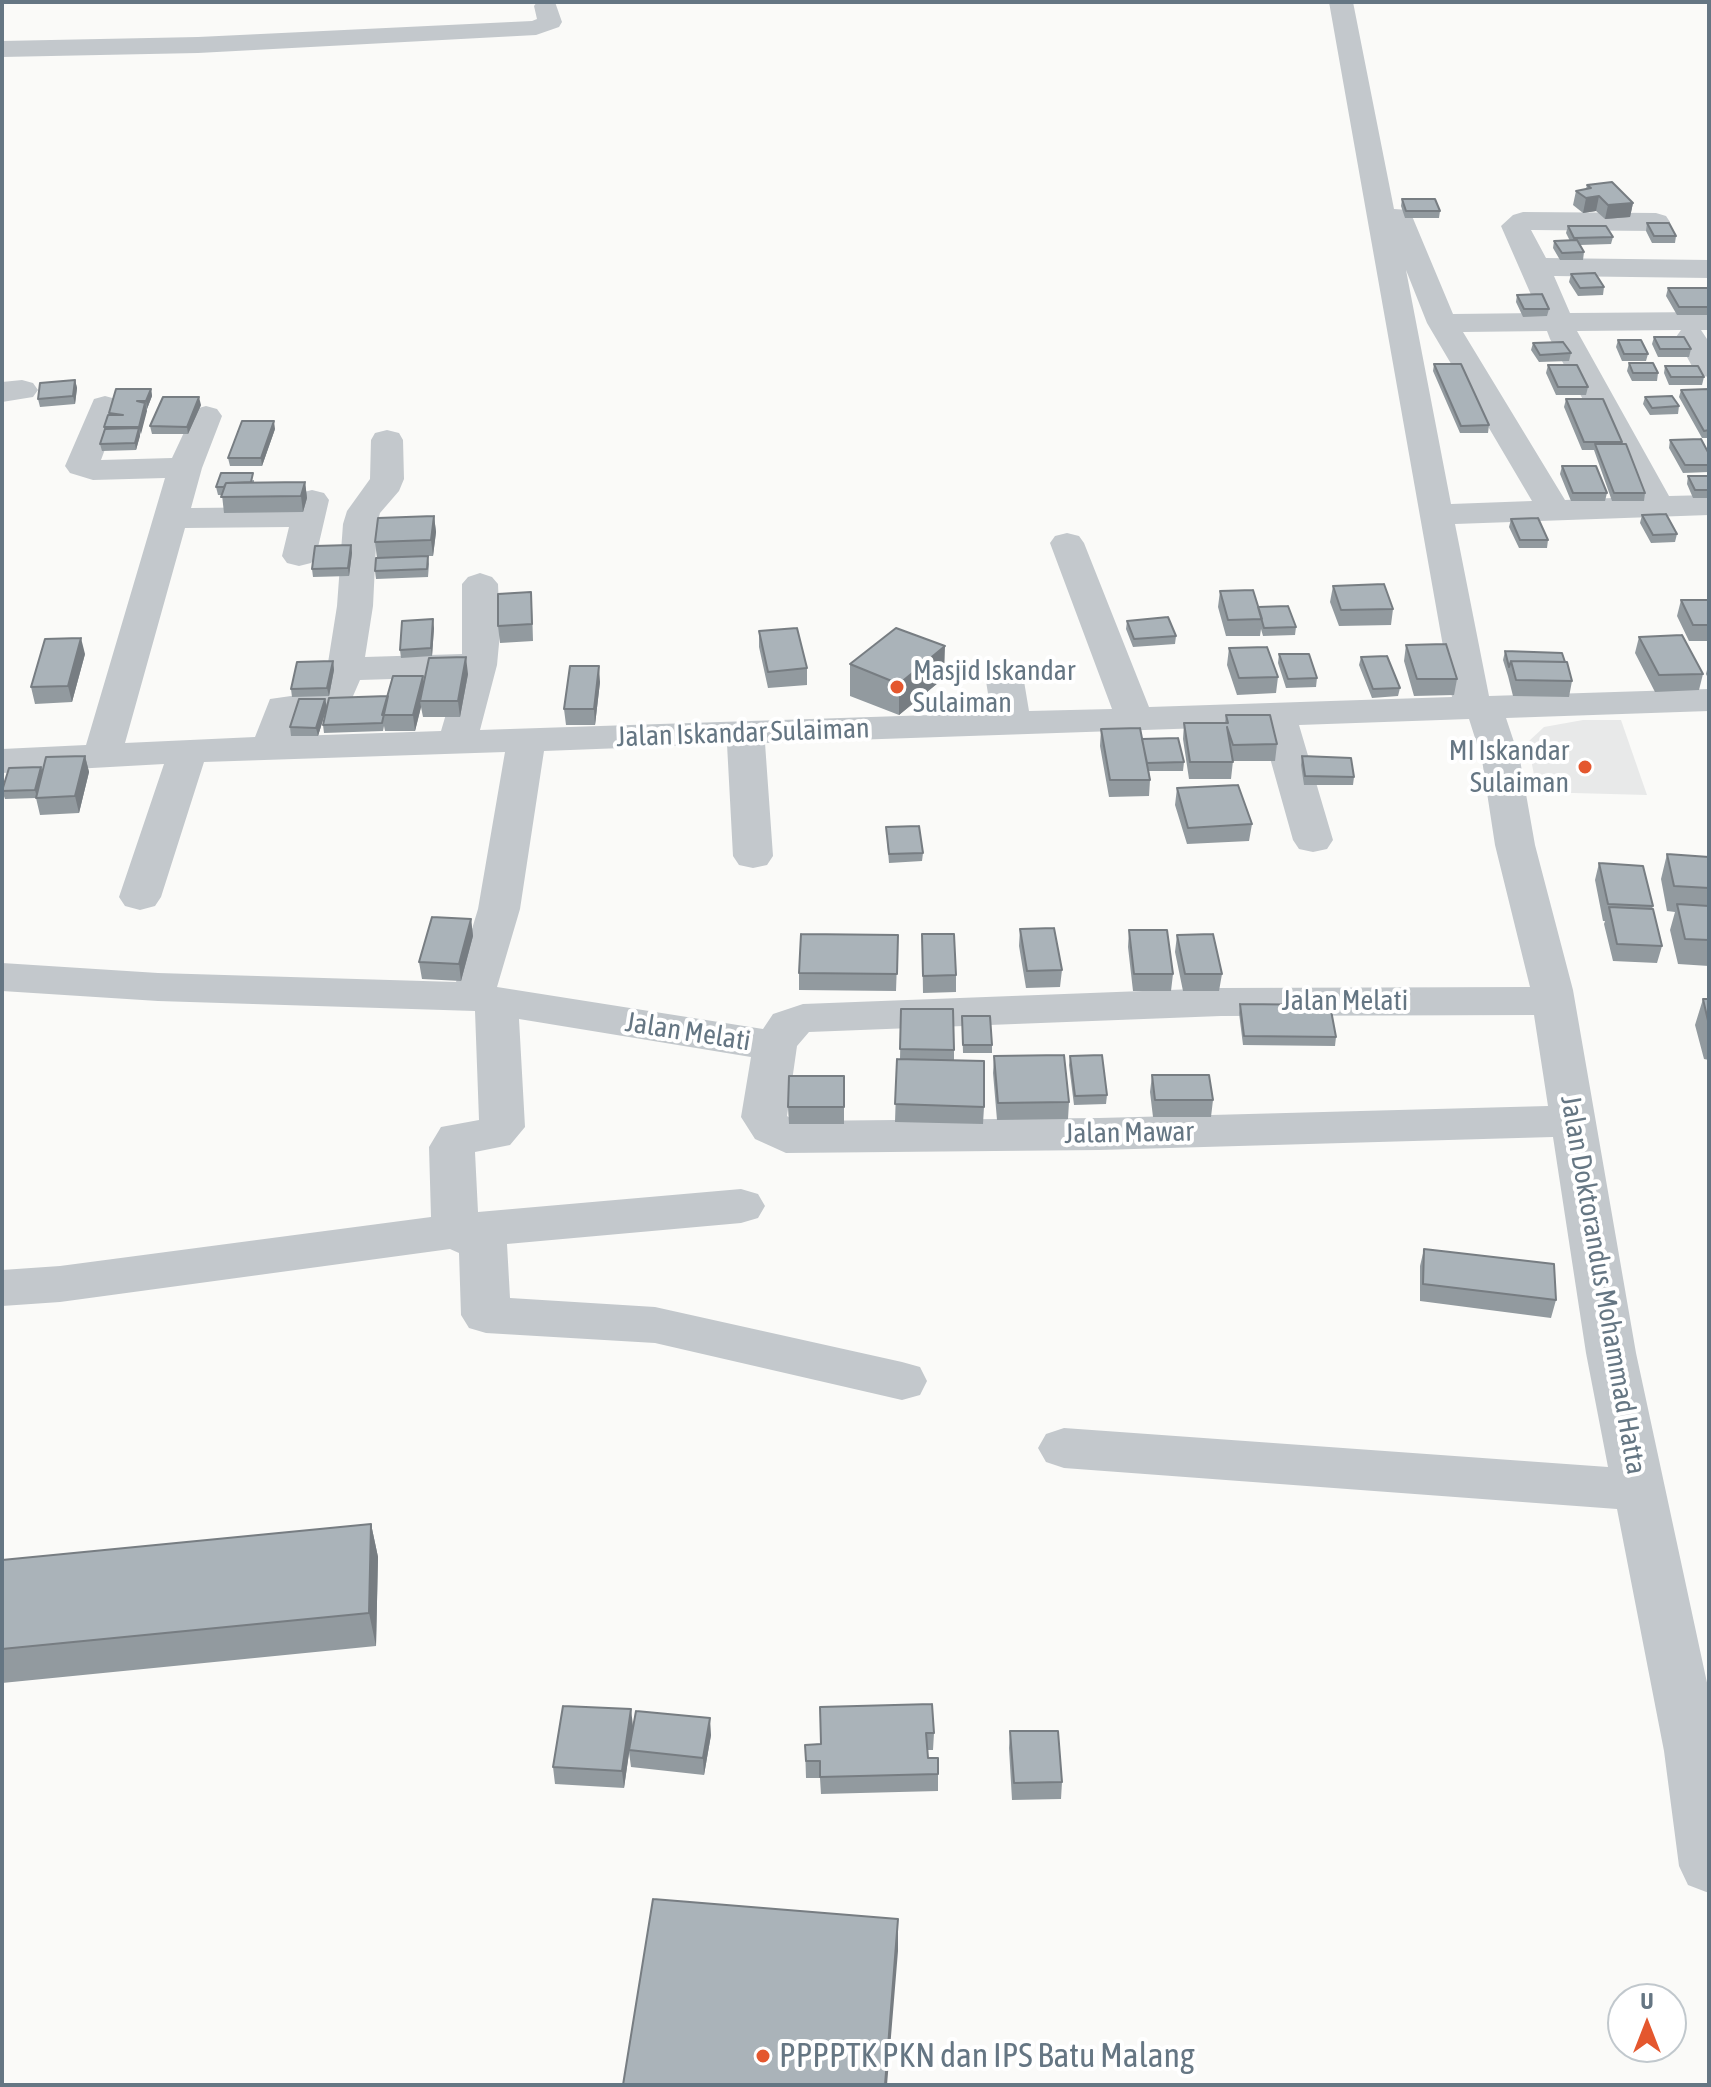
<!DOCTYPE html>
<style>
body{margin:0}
#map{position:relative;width:1711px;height:2087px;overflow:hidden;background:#fafaf8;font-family:"Asap Condensed",sans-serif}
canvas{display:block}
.frame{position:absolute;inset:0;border:4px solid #657683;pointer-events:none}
.north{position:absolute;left:1607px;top:1983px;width:80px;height:80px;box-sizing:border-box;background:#fff;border:2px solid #c1c8cd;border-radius:50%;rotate:0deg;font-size:22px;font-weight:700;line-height:32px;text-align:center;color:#657683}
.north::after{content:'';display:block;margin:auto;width:28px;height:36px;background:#e4572e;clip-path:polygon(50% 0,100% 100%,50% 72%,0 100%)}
</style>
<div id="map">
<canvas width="1711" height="2087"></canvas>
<div class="frame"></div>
<div class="north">U</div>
</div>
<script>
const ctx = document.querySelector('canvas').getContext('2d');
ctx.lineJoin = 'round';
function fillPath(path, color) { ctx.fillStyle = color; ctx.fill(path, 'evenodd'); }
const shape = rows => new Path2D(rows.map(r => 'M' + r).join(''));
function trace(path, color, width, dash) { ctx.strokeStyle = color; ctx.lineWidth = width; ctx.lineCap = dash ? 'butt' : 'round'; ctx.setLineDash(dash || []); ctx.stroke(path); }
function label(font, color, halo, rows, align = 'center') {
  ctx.font = font + ' "Asap Condensed",sans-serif'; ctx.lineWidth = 8; ctx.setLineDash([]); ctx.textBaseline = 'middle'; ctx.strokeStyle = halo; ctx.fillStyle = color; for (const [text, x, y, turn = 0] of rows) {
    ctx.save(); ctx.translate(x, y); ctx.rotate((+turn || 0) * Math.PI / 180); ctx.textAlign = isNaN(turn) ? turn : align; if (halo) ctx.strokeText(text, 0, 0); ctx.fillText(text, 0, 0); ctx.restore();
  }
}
fillPath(shape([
 [1583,720,1621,720,1647,795,1537,792,1528,742,1544,727]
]), '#e8e9e9');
fillPath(shape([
 [537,2,555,2,562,22,559,27,536,35,198,53,2,57,2,41,198,37,532,21,537,19,534,6,537,2],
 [1329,2,1353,2,1394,209,1408,210,1412,216,1453,314,1539,313,1501,226,1513,215,1523,212,1656,213,1666,216,1670,222,1666,228,1656,231,1531,230,1546,258,1709,260,1709,278,1554,276,1570,313,1709,312,1709,330,1701,330,1709,342,1709,377,1698,375,1693,368,1676,337,1681,330,1577,331,1669,496,1709,495,1709,515,1455,524,1489,696,1709,689,1709,711,1506,718,1520,760,1535,845,1573,990,1636,1353,1709,1692,1709,1893,1688,1885,1679,1866,1664,1751,1617,1509,1064,1468,1046,1462,1038,1448,1046,1434,1064,1428,1608,1467,1586,1353,1553,1137,1099,1150,786,1153,755,1139,741,1117,751,1057,519,1019,525,1127,510,1145,475,1152,478,1212,741,1189,758,1194,765,1206,758,1218,741,1223,507,1244,510,1298,655,1307,902,1362,920,1367,927,1381,920,1395,902,1400,655,1343,486,1333,469,1328,461,1315,459,1253,450,1249,60,1302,2,1306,2,1270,60,1266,431,1217,429,1147,441,1127,479,1120,475,1011,158,1001,2,991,2,963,158,973,456,982,478,909,505,752,204,762,161,897,155,906,140,910,125,906,119,897,164,764,2,773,2,749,86,745,165,478,93,480,70,473,65,466,94,399,105,396,116,399,121,406,101,460,172,458,195,409,206,406,217,409,222,416,202,468,191,508,293,507,300,493,312,490,324,493,329,500,316,556,311,563,299,566,287,563,282,556,289,527,185,528,125,743,255,737,270,699,319,692,327,669,337,606,343,524,347,511,370,479,371,440,375,433,387,430,399,433,403,440,404,479,399,491,380,513,377,524,373,606,365,657,462,654,462,584,468,577,480,573,492,577,498,584,500,633,497,665,480,730,991,713,986,681,992,673,1005,670,1018,673,1024,681,1029,711,1112,709,1050,543,1055,536,1067,533,1079,536,1084,543,1149,707,1452,697,1329,2],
 [1406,270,1427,323,1532,501,1451,504,1406,270],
 [1547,331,1550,339,1636,497,1565,500,1463,332,1547,331],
 [457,677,441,731,294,736,299,717,347,710,360,680,457,677],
 [1469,719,1482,760,1495,845,1530,987,1221,988,803,1004,773,1014,763,1029,497,987,520,909,544,751,727,744,733,856,739,865,753,868,767,865,773,856,765,743,1261,726,1293,840,1299,849,1313,852,1327,849,1333,840,1299,725,1469,719],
 [1534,1015,1548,1106,1099,1118,794,1121,787,1116,797,1046,809,1032,1221,1016,1534,1015],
 [22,380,33,383,38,390,33,397,2,402,2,382,22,380]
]), '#c3c8cc');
fillPath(shape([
 [1587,185,1633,203,1630,217,1605,219,1596,211,1583,213,1573,205,1576,191,1586,189],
 [1402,199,1440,211,1439,218,1405,218,1401,206],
 [1647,223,1676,236,1675,243,1652,243,1646,231],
 [1568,226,1613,237,1611,244,1580,245,1584,252,1583,260,1560,260,1553,248,1554,241,1570,241,1566,233],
 [1571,274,1604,287,1603,295,1578,296,1569,282],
 [1668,288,1709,288,1709,315,1677,315,1666,296],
 [1517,295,1549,309,1547,316,1523,317,1516,302],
 [1654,337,1691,349,1689,357,1658,357,1652,344],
 [1618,340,1648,354,1646,361,1622,361,1616,347],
 [1533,343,1571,353,1569,361,1539,362,1531,350],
 [1629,363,1658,373,1657,381,1632,381,1627,371],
 [1434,364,1489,425,1488,433,1460,433,1433,371],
 [1548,365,1588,387,1586,395,1556,395,1546,373],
 [1665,366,1704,377,1702,385,1669,385,1664,373],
 [75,380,77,388,75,404,40,407,38,399],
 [151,389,152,396,147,409,136,450,102,451,100,444,104,430,104,427,110,415,109,413],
 [1709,389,1709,438,1702,438,1679,397,1681,390],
 [1645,397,1679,406,1678,414,1650,415,1643,404],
 [1566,399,1622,442,1621,444,1645,493,1644,501,1612,501,1594,450,1582,450,1564,407],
 [201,405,188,434,152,434,150,426],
 [275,429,262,466,230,466,228,458],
 [1670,440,1709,454,1709,472,1683,473,1669,448],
 [1562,466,1607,493,1605,501,1571,501,1560,474],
 [1688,476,1709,476,1709,498,1693,498,1687,484],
 [254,480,254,482,305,482,307,498,303,512,224,513,222,495,218,495,216,487],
 [1642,515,1677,534,1675,542,1651,543,1640,523],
 [434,516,436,532,433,556,428,556,429,564,428,577,376,579,375,571,377,558,375,542],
 [1511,519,1548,540,1547,548,1519,548,1509,527],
 [351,545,352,553,349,576,313,577,312,569],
 [1333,586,1393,609,1391,625,1339,626,1330,602],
 [1220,591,1258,607,1296,627,1295,635,1263,636,1261,629,1260,636,1226,636,1218,607],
 [1681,600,1709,600,1709,641,1689,641,1677,616],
 [532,608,533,641,500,643,498,626],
 [1127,621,1176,636,1175,644,1133,647,1126,629],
 [434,628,432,656,401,658,400,650],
 [759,631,807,668,807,685,768,688,759,647],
 [1639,637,1703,674,1699,690,1655,692,1635,653],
 [1406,645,1457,679,1454,695,1414,696,1404,661],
 [1229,648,1278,677,1276,693,1237,695,1227,665],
 [1505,651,1572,681,1569,697,1513,696,1508,676,1503,660],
 [85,654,72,702,35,704,31,687],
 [1279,654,1317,678,1316,687,1286,688,1278,663],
 [1361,657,1400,688,1398,696,1372,698,1359,665],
 [333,661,334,670,329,696,292,697,291,689],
 [850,664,944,678,899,715,850,696],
 [1708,666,1709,666,1709,680,1706,674],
 [468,674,460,717,423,717,421,707,415,731,385,731,384,726,383,731,324,733,323,725,388,696,423,676,424,684],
 [600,682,595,725,566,725,564,709],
 [325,699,327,707,318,736,291,736,290,727],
 [1226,715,1277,744,1275,761,1233,761,1231,779,1189,779,1183,739,1184,723,1225,723],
 [1101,729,1142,739,1184,762,1183,771,1149,771,1150,780,1149,796,1109,797,1100,746],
 [85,756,89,772,79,813,40,815,36,798,5,799,2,791,41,767,43,772],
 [1302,756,1354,777,1353,785,1304,785,1301,765],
 [1177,788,1252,824,1249,841,1187,844,1175,805],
 [886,827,923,853,922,861,889,863],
 [1667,854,1709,857,1709,966,1678,964,1670,930,1675,912,1667,911,1661,879],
 [1599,863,1653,906,1652,909,1662,946,1657,963,1613,961,1604,924,1605,921,1603,921,1595,880],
 [471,919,473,936,461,981,422,979,419,962],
 [1020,929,1062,970,1060,987,1026,988,1019,946],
 [1129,930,1173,974,1171,991,1133,991,1128,947],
 [922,934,956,975,956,992,923,993],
 [898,935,896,991,799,990,799,973],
 [1177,935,1222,974,1219,991,1183,991,1175,952],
 [1703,999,1709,999,1709,1060,1704,1059,1695,1025],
 [1240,1004,1336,1037,1335,1046,1243,1045,1239,1013],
 [901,1009,954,1050,954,1060,984,1107,983,1124,895,1122,897,1059,900,1059],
 [962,1016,992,1045,992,1053,963,1053],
 [994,1056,1069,1102,1068,1119,997,1120,993,1073],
 [1070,1056,1107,1095,1106,1104,1074,1105,1069,1065],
 [1152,1075,1213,1100,1211,1117,1153,1117,1150,1092],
 [844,1076,844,1124,789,1124,788,1107],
 [1424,1249,1556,1300,1551,1318,1420,1301,1420,1266],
 [371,1524,378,1557,376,1646,2,1683,2,1560],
 [633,1726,711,1735,704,1775,631,1767,629,1752,624,1788,555,1784,553,1767],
 [1010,1731,1062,1782,1061,1799,1012,1800,1009,1748],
 [934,1733,933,1750,928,1750,928,1758,938,1774,938,1791,821,1794,820,1778,806,1778,805,1745]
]), '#929a9f');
fillPath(shape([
 [1599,196,1596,211,1583,213,1586,198],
 [1633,203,1630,217,1605,219,1608,205],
 [75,380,77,388,75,404,73,396],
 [151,389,152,396,147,409,146,401],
 [199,397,201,405,188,434,187,427],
 [145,403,147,411,141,434,139,427],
 [274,421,275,429,262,466,261,458],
 [139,428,140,436,136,450,135,443],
 [305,482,307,498,303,512,301,496],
 [434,516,436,532,433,556,431,540],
 [351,545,352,553,349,576,348,568],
 [433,619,434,628,432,656,431,648],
 [81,638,85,654,72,702,68,686],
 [945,646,944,678,899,715,899,684],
 [466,657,468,674,460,717,458,701],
 [333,661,334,670,329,696,327,688],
 [599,666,600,682,595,725,594,709],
 [423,676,425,692,420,701,421,707,415,731,413,715],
 [325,699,327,707,318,736,316,728],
 [85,756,89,772,79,813,75,796],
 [41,767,43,775,37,798,35,790],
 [471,919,473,936,461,981,459,964],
 [371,1524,378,1557,376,1646,369,1613],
 [631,1709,633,1726,624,1788,622,1771],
 [710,1718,711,1735,704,1775,703,1758],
 [898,1919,898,1951,887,2085,885,2085]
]), '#777d82');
const building = shape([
 [1612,182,1633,203,1608,205,1599,196,1586,198,1576,191,1591,188,1587,185,1612,182],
 [1402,199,1435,199,1440,211,1406,211,1402,199],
 [1647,223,1669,223,1676,236,1654,236,1647,223],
 [1568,226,1606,226,1613,237,1574,238,1568,226],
 [1577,240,1584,252,1562,253,1554,241,1577,240],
 [1595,273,1604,287,1580,288,1571,274,1595,273],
 [1668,288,1709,288,1709,307,1679,307,1668,288],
 [1542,294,1549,309,1524,309,1517,295,1542,294],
 [1654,337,1684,337,1691,349,1660,349,1654,337],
 [1618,340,1641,340,1648,354,1624,354,1618,340],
 [1563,342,1571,353,1540,355,1533,343,1563,342],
 [1629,363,1653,363,1658,373,1633,373,1629,363],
 [1434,364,1461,364,1489,425,1461,426,1434,364],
 [1548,365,1577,365,1588,387,1558,387,1548,365],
 [1665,366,1698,366,1704,377,1671,377,1665,366],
 [75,380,73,396,38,399,40,383,75,380],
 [116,389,151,389,146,401,137,401,145,403,139,427,104,427,108,415,123,415,109,413,116,389],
 [1709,389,1709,430,1704,431,1681,390,1709,389],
 [1672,396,1679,406,1652,408,1645,397,1672,396],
 [163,397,199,397,187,427,150,426,163,397],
 [1566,399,1603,399,1622,442,1584,442,1566,399],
 [242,421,274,421,261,458,228,458,242,421],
 [139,428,135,443,100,444,105,429,139,428],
 [1701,439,1709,454,1709,465,1685,465,1670,440,1701,439],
 [1595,444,1626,444,1645,493,1614,493,1595,444],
 [1562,466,1596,466,1607,493,1573,493,1562,466],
 [221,473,253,473,251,482,226,483,224,487,216,487,221,473],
 [1688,476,1709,476,1709,490,1695,490,1688,476],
 [305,482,301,496,221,497,226,483,305,482],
 [1666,514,1677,534,1653,535,1642,515,1666,514],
 [434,516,431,540,375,542,378,518,434,516],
 [1538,518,1548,540,1520,540,1511,519,1538,518],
 [351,545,348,568,312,569,315,546,351,545],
 [428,556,427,569,375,571,376,558,428,556],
 [1384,584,1393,609,1341,610,1333,586,1384,584],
 [1253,590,1262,619,1228,620,1220,591,1253,590],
 [531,592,532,624,498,626,498,594,531,592],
 [1681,600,1709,600,1709,625,1693,625,1681,600],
 [1288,606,1296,627,1264,628,1258,607,1288,606],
 [1168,617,1176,636,1134,639,1127,621,1168,617],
 [433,619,431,648,400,650,402,621,433,619],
 [797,628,807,668,768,672,759,631,797,628],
 [896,628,945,646,899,684,850,664,896,628],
 [1682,635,1703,674,1659,675,1639,637,1682,635],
 [81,638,68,686,31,687,45,639,81,638],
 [1446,644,1457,679,1417,679,1406,645,1446,644],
 [1267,647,1278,677,1239,678,1229,648,1267,647],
 [1505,651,1562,653,1565,662,1511,661,1509,667,1505,651],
 [1279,654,1309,654,1317,678,1288,679,1279,654],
 [1387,656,1400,688,1373,689,1361,657,1387,656],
 [466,657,458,701,420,701,429,658,466,657],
 [333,661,327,688,291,689,297,662,333,661],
 [1511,661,1567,662,1572,681,1516,680,1511,661],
 [570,666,599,666,594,709,564,709,570,666],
 [393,676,423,676,413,715,382,715,393,676],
 [388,696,382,723,323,725,329,698,388,696],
 [299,699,325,699,316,728,290,727,299,699],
 [1226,715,1270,715,1277,744,1233,745,1227,727,1233,762,1190,762,1184,723,1228,723,1226,715],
 [1140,728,1150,780,1110,780,1101,729,1140,728],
 [1178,738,1184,762,1147,763,1142,739,1178,738],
 [85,756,75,796,36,798,46,757,85,756],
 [1302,756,1351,758,1354,777,1305,776,1302,756],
 [41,767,35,790,2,791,9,768,41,767],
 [1238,785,1252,824,1188,828,1177,788,1238,785],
 [919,826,923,853,889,854,886,827,919,826],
 [1667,854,1709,857,1709,888,1674,886,1667,854],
 [1599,863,1643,866,1653,906,1608,904,1599,863],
 [1677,904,1709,906,1709,940,1685,939,1677,904],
 [1609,907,1653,909,1662,946,1617,944,1609,907],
 [432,917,471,919,459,964,419,962,432,917],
 [1054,928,1062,970,1027,971,1020,929,1054,928],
 [1129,930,1167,930,1173,974,1134,974,1129,930],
 [801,934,898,935,897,974,799,973,801,934],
 [922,934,954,934,956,975,923,976,922,934],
 [1213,934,1222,974,1185,974,1177,935,1213,934],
 [1703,999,1709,999,1709,1025,1703,999],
 [1240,1004,1330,1005,1336,1037,1244,1036,1240,1004],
 [901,1009,953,1009,954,1050,900,1049,901,1009],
 [962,1016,990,1016,992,1045,963,1045,962,1016],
 [1064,1055,1069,1102,998,1103,994,1056,1064,1055],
 [1102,1055,1107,1095,1075,1096,1070,1056,1102,1055],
 [897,1059,984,1061,984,1107,895,1104,897,1059],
 [1152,1075,1209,1075,1213,1100,1155,1100,1152,1075],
 [789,1076,844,1076,844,1107,788,1107,789,1076],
 [1424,1249,1554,1264,1556,1300,1423,1284,1424,1249],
 [371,1524,369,1613,2,1649,2,1560,371,1524],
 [932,1704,934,1733,926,1733,928,1758,938,1758,938,1774,820,1777,820,1761,806,1761,805,1745,821,1744,820,1707,932,1704],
 [563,1706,631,1709,622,1771,553,1767,563,1706],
 [636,1711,710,1718,703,1758,629,1750,636,1711],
 [1010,1731,1058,1731,1062,1782,1014,1783,1010,1731],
 [653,1899,898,1919,885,2085,623,2085,653,1899]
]);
fillPath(building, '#aab3b9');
trace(building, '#777d82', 2);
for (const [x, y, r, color] of [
 [897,687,8,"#e4572e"],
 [1585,767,8,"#e4572e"],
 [763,2056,8,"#e4572e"]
]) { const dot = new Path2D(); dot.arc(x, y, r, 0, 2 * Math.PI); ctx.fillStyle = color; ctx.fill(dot); trace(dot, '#fff', 3); }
label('28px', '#657683', '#fff', [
 ["Masjid Iskandar",913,671],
 ["Sulaiman",913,703],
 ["MI Iskandar",1569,751,"right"],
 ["Sulaiman",1569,783,"right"]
], 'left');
label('28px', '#657683', '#fff', [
 ["Jalan Iskandar Sulaiman",743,733,-2],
 ["Jalan Melati",1345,1001],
 ["Jalan Melati",688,1032,9],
 ["Jalan Mawar",1129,1133,-1],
 ["Jalan Doktorandus Mohammad Hatta",1603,1285,80]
]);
label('34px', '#657683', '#fff', [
 ["PPPPTK PKN dan IPS Batu Malang",779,2056]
], 'left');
</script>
